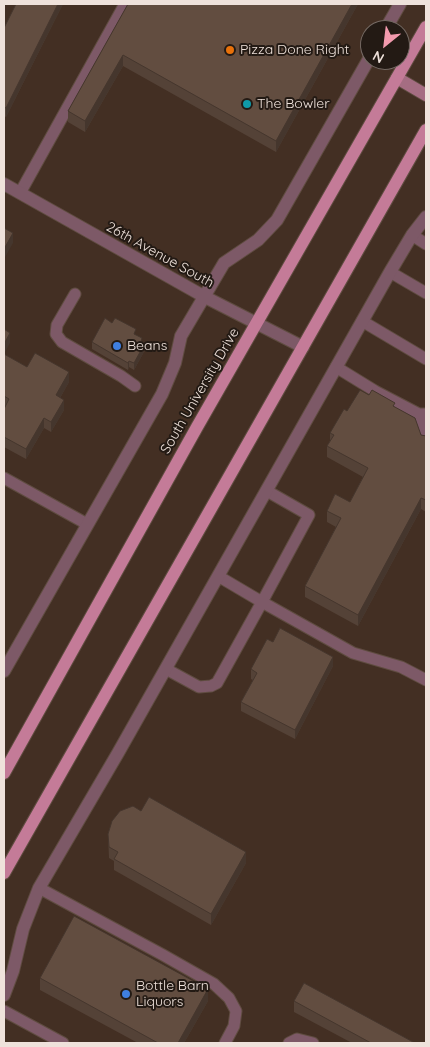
<!DOCTYPE html>
<style>
body{margin:0}
#map{position:relative;width:430px;height:1047px;overflow:hidden;background:#432f23;font-family:Quicksand,sans-serif}
canvas{display:block}
.frame{position:absolute;inset:0;border:5px solid #efe2db;pointer-events:none}
.north{position:absolute;left:360px;top:20px;width:50px;height:50px;box-sizing:border-box;background:#231a14;border:1px solid #756a64;border-radius:50%;rotate:209deg;font-size:14px;font-weight:700;line-height:20px;text-align:center;color:#efe2db}
.north::after{content:'';display:block;margin:auto;width:18px;height:22px;background:#f29aad;clip-path:polygon(50% 0,100% 100%,50% 72%,0 100%)}
</style>
<div id="map">
<canvas width="430" height="1047"></canvas>
<div class="frame"></div>
<div class="north">N</div>
</div>
<script>
const ctx = document.querySelector('canvas').getContext('2d');
ctx.lineJoin = 'round';
const shape = rows => new Path2D(rows.map(r => 'M' + r).join(''));
function trace(path, color, width, dash) { ctx.strokeStyle = color; ctx.lineWidth = width; ctx.lineCap = dash ? 'butt' : 'round'; ctx.setLineDash(dash || []); ctx.stroke(path); }
function fillPath(path, color) { ctx.fillStyle = color; ctx.fill(path, 'evenodd'); }
function label(font, color, halo, rows, align = 'center') {
  ctx.font = font + ' Quicksand,sans-serif'; ctx.lineWidth = 4; ctx.setLineDash([]); ctx.textBaseline = 'middle'; ctx.strokeStyle = halo; ctx.fillStyle = color; for (const [text, x, y, turn = 0] of rows) {
    ctx.save(); ctx.translate(x, y); ctx.rotate((+turn || 0) * Math.PI / 180); ctx.textAlign = isNaN(turn) ? turn : align; if (halo) ctx.strokeText(text, 0, 0); ctx.fillText(text, 0, 0); ctx.restore();
  }
}
const lane = shape([
 [20,193,125,4],
 [412,235,426,244],
 [390,272,426,293],
 [75,294,57,325,56,334,62,342,121,376,135,386],
 [362,321,426,359],
 [336,367,375,391,419,414,426,414],
 [419,414,426,441],
 [4,478,87,524],
 [267,491,309,515,262,602,353,653,401,667,426,680],
 [166,669,199,687,211,686,217,683,262,602,218,576],
 [39,888,163,955,214,984,229,998,236,1011,234,1026,225,1043],
 [4,1011,63,1043],
 [289,1043,297,1039,313,1043]
]);
const street = shape([
 [385,30,400,4],
 [4,184,205,297,303,347],
 [4,671,162,394,175,363,181,336,224,263,258,240,277,220,370,57],
 [4,995,13,971,23,929,39,888,118,753,390,272,412,235,426,217]
]);
const secondary = shape([
 [397,78,426,95]
]);
const primary = shape([
 [4,773,197,427,426,27],
 [4,873,426,130]
]);
trace(lane, '#5f4c40', 13);
trace(street, '#5f4c40', 14);
trace(secondary, '#5f4c40', 14);
trace(primary, '#5f4c40', 14);
trace(lane, '#7d5967', 11);
trace(street, '#7d5967', 12);
trace(secondary, '#a56d82', 12);
trace(primary, '#c47b98', 12);
fillPath(shape([
 [16,4,63,4,6,117,4,116,4,28],
 [128,4,358,4,276,152,123,66,85,132,68,122,68,111],
 [136,335,142,342,145,350,134,370,129,367,128,370,92,349,92,342],
 [4,354,27,367,69,382,60,398,64,410,51,432,44,428,26,459,4,447,4,409,5,406,4,406],
 [369,395,395,407,421,435,426,436,426,512,421,509,358,626,305,597,305,586,336,527,327,522,327,511,350,502,363,477,327,457,327,446,330,441,330,433,347,411],
 [273,642,333,666,295,739,241,711,241,702,253,680,251,679,251,669],
 [108,834,246,863,211,925,114,870,114,861,109,858],
 [40,978,208,1001,184,1043,138,1043,40,990],
 [294,1001,415,1043,352,1043,294,1012]
]), '#544237');
fillPath(shape([
 [58,4,63,4,6,117,6,108],
 [352,4,358,4,276,152,276,141],
 [123,55,123,66,85,132,85,121],
 [13,233,13,243,4,259,4,249],
 [10,333,10,343,4,354,4,344],
 [145,343,145,350,134,370,134,363],
 [129,361,129,367,128,370,128,363],
 [69,372,69,382,56,405,56,395],
 [64,400,64,410,51,432,51,422],
 [44,418,44,428,26,459,26,449],
 [421,498,421,509,358,626,358,615],
 [333,657,333,666,295,739,295,730],
 [246,852,246,863,211,925,211,914],
 [208,989,208,1001,184,1043,178,1043]
]), '#45362d');
const building = shape([
 [16,4,58,4,6,108,4,107,4,28,16,4],
 [128,4,352,4,276,141,123,55,85,121,68,111,128,4],
 [4,228,13,233,4,249,4,228],
 [105,318,112,323,115,318,136,329,134,334,142,338,141,341,145,343,134,363,129,361,128,363,92,342,105,318],
 [4,329,10,333,4,344,4,329],
 [35,353,69,372,56,395,64,400,51,422,44,418,26,449,4,437,4,409,9,399,4,396,4,354,27,367,35,353],
 [360,390,369,395,372,390,395,403,393,406,415,418,421,435,426,436,426,500,421,498,358,615,305,586,341,518,327,511,335,494,350,502,368,468,327,446,334,435,330,433,344,409,347,411,360,390],
 [280,628,333,657,295,730,241,702,257,673,251,669,267,639,273,642,280,628],
 [149,797,246,852,211,914,114,859,118,852,109,847,108,834,112,821,120,811,133,806,141,811,149,797],
 [74,916,208,989,178,1043,158,1043,40,978,74,916],
 [304,983,415,1043,371,1043,294,1001,304,983]
]);
fillPath(building, '#624d40');
trace(building, '#45362d', 1);
for (const [x, y, r, color] of [
 [230,50,5,"#e8710a"],
 [247,104,5,"#0f9aa8"],
 [117,346,5,"#3f7fe0"],
 [126,994,5,"#3f7fe0"]
]) { const dot = new Path2D(); dot.arc(x, y, r, 0, 2 * Math.PI); ctx.fillStyle = color; ctx.fill(dot); trace(dot, '#231a14', 2); }
label('14px', '#efe2db', '#231a14', [
 ["Pizza Done Right",240,50],
 ["The Bowler",257,104],
 ["Beans",127,346],
 ["Bottle Barn",136,986],
 ["Liquors",136,1002]
], 'left');
label('14px', '#efe2db', '#231a14', [
 ["26th Avenue South",160,255,29],
 ["South University Drive",200,391,-60]
]);
</script>
